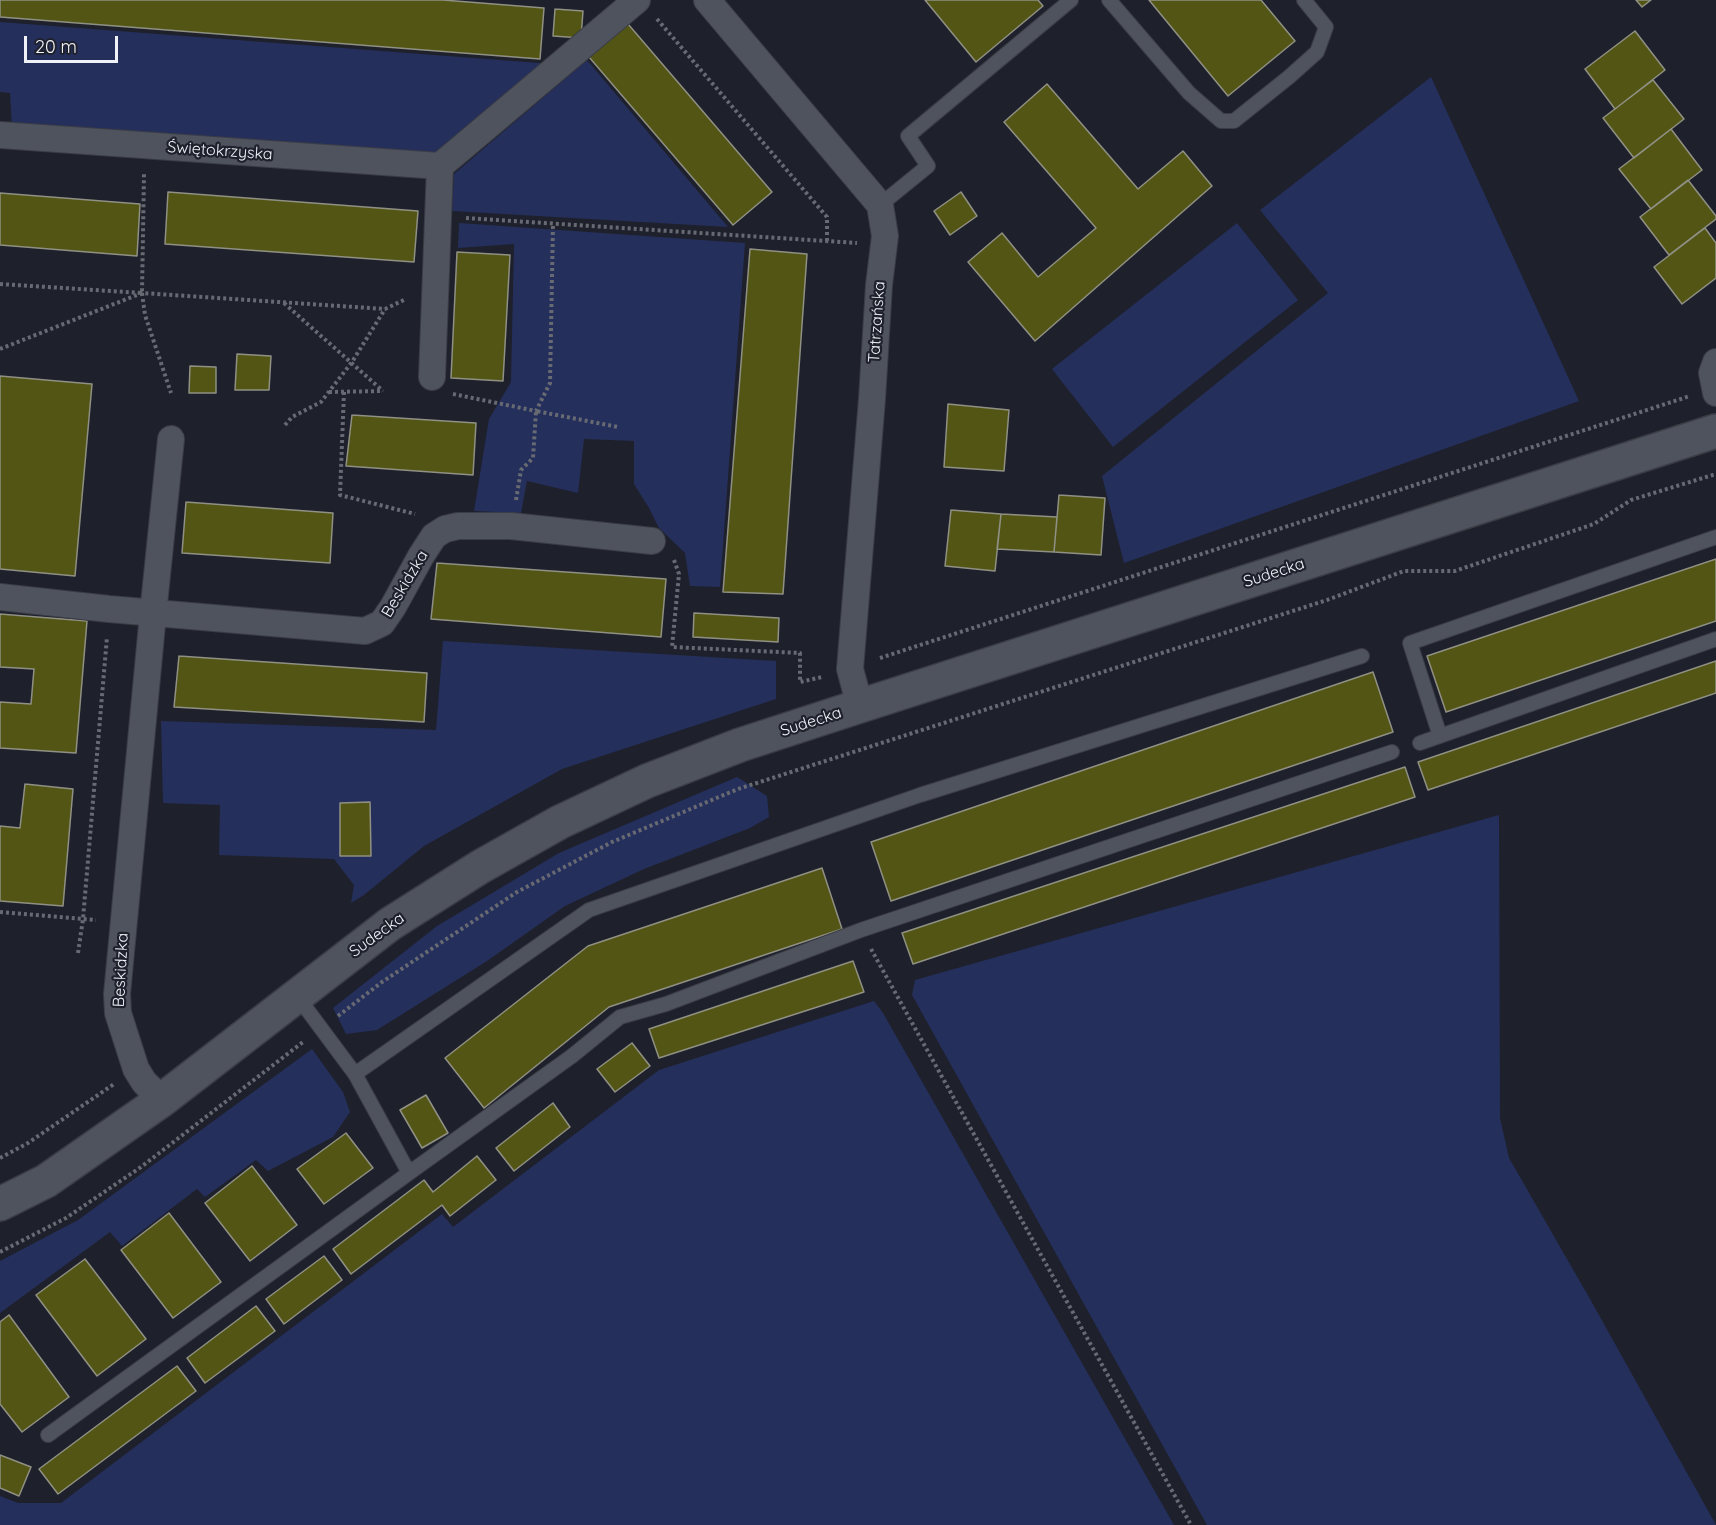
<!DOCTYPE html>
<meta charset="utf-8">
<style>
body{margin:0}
#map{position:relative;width:1716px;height:1525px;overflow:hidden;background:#1e212b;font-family:Quicksand,sans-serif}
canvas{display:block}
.scale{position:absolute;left:24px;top:36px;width:94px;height:27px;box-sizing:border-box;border:3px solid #eff2f8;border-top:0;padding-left:8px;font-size:18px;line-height:21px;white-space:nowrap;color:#eff2f8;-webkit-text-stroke:4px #1e212b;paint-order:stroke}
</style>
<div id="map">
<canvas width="1716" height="1525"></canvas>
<div class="scale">20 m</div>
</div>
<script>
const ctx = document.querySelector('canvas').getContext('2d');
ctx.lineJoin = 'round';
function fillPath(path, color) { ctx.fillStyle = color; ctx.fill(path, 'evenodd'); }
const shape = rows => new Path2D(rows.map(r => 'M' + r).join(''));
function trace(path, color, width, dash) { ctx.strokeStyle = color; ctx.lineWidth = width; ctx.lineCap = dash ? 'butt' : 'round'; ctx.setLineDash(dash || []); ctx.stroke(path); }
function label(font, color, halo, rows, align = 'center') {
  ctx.font = font + ' Quicksand,sans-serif'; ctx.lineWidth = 4.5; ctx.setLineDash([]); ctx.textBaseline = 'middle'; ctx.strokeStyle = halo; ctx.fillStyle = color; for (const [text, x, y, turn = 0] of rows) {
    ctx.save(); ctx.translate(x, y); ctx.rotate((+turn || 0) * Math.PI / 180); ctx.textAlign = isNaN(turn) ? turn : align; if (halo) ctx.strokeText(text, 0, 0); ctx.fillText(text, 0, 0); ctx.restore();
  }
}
fillPath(shape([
 [0,22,552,64,436,159,12,129,10,93,0,92],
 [587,60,728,227,452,211,454,174],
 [1431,77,1579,401,1124,563,1102,476,1328,293,1260,210],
 [459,223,745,243,720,587,690,586,685,553,659,528,649,508,634,484,634,441,584,439,578,493,527,481,521,513,474,511,489,419,511,382,514,244,458,248],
 [1237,223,1298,300,1113,447,1052,369],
 [443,641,776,661,776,699,562,769,424,846,364,895,351,903,354,885,334,859,219,855,220,805,163,803,161,721,436,730],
 [737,777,767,796,769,817,750,828,644,869,565,906,487,961,377,1030,346,1034,333,1008,437,926,559,853],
 [1499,815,1500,1118,1509,1158,1590,1299,1716,1525,1207,1525,912,995,915,980],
 [874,1001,883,1013,1174,1525,0,1525,0,1496,18,1503,61,1503,442,1214,453,1227,659,1070],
 [312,1049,343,1092,350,1112,333,1137,268,1171,256,1160,205,1197,197,1189,122,1246,110,1232,0,1313,0,1261,78,1220]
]), '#252f5c');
const building = shape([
 [0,0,443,0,544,8,540,59,0,17,0,0],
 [925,0,1038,0,1043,6,976,62,925,0],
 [1149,0,1261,0,1295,41,1228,96,1149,0],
 [1636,0,1651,0,1642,7,1636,0],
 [555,9,583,11,581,38,553,36,555,9],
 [628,24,772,192,733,225,589,57,628,24],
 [1635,31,1665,70,1615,109,1585,69,1635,31],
 [1653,80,1684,119,1634,158,1603,118,1653,80],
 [1047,84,1138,189,1183,151,1212,186,1035,341,968,262,1002,233,1038,277,1096,228,1004,122,1047,84],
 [1671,129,1702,170,1651,209,1619,169,1671,129],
 [1688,180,1716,216,1716,219,1669,255,1640,217,1688,180],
 [168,192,418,211,414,262,165,244,168,192],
 [961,192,977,216,950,235,934,211,961,192],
 [0,193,140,204,137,256,0,245,0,193],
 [1705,228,1716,243,1716,278,1682,304,1654,267,1705,228],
 [750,249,807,254,783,594,723,592,750,249],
 [457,252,510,255,503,381,451,378,457,252],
 [237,354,271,356,269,390,235,390,237,354],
 [190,366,216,367,216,393,189,393,190,366],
 [0,376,92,384,75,576,0,569,0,376],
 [948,404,1009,410,1004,471,944,467,948,404],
 [352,415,476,423,473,475,346,466,352,415],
 [1059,495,1105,498,1101,555,1054,552,1059,495],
 [186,502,333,513,330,563,182,553,186,502],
 [951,510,1001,514,995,571,945,566,951,510],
 [1001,514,1057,517,1054,552,997,549,1001,514],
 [1716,559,1716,621,1446,712,1427,656,1716,559],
 [437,563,666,579,661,637,431,619,437,563],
 [694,613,779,618,778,642,693,637,694,613],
 [0,614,87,621,76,753,0,748,0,702,31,704,34,669,0,667,0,614],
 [179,656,427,673,424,722,174,707,179,656],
 [1716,661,1716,693,1428,790,1418,762,1716,661],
 [1373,672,1393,732,891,901,871,842,1373,672],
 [1405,767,1415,797,913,964,902,933,1405,767],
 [25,784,73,789,63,906,0,901,0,826,20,828,25,784],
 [370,802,371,856,340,856,340,803,370,802],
 [822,868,842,929,609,1007,484,1108,445,1058,588,946,822,868],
 [853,961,864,992,659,1058,649,1029,853,961],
 [632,1043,650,1066,615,1092,597,1069,632,1043],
 [426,1095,448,1133,422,1148,400,1110,426,1095],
 [553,1103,570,1127,514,1171,496,1148,553,1103],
 [346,1133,373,1168,324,1204,297,1169,346,1133],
 [477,1156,496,1180,450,1216,442,1205,351,1274,333,1249,424,1180,433,1192,477,1156],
 [252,1166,297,1225,250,1261,205,1203,252,1166],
 [169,1213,221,1282,173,1318,121,1250,169,1213],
 [324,1256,342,1280,284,1324,266,1299,324,1256],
 [85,1259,146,1339,97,1376,36,1295,85,1259],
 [256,1306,275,1331,205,1383,187,1358,256,1306],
 [9,1315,69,1397,22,1432,0,1404,0,1322,9,1315],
 [177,1366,196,1391,58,1494,39,1469,177,1366],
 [0,1455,31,1467,19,1496,0,1488,0,1455]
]);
fillPath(building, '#525514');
trace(building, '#909184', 1.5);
const lane = shape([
 [1109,0,1189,93,1221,121,1234,121,1289,77,1317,52,1326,27,1304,0],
 [880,205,928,166,908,136,1071,0],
 [1440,736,1410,643,1716,537],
 [1420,743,1716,639],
 [355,1074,589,910,920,795,1362,656],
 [409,1173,572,1056,620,1017,666,1004,861,930,1392,752],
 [48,1435,409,1173,355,1074,297,996]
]);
const street = shape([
 [707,0,880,205,885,236,879,285,872,399,850,669,860,706],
 [0,135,440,166,637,0],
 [1716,362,1712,373,1716,393],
 [432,377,440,166],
 [0,597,109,609,365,631,382,623,393,607,421,556,434,536,445,529,458,526,511,526,652,541],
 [162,1100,144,1082,136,1069,118,1013,117,994,153,614,171,439]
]);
const secondary = shape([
 [0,1204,46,1181,162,1100,390,924,480,867,560,822,647,781,740,745,860,706,1716,431]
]);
trace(lane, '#3b3d45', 16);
trace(street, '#3b3d45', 28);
trace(secondary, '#3b3d45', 36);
trace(shape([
 [657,19,827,217,827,241],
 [466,218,857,243],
 [0,284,142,293,144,174],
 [142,293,145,315,171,393],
 [284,303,383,391],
 [0,349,142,293,385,309,406,299],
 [329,392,382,391],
 [344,392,340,495,415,514],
 [453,394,536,411,550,383,553,224],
 [285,425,292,417,321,402,352,362,385,309],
 [516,500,521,470,533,458,536,411,618,427],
 [674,560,679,574,672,647,800,653,800,682,822,677],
 [880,658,1690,396],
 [0,912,96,920],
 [871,949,1191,1525],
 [78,953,83,919,107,637],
 [338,1016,382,982,517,892,612,842,738,789,1327,600,1404,571,1455,571,1594,524,1631,500,1716,474],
 [0,1158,28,1143,114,1084],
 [0,1252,66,1218,141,1167,303,1042]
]), '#676a72', 4, [3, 3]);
trace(lane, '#4f535e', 14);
trace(street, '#4f535e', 26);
trace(secondary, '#4f535e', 33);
label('16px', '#eff2f8', '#1e212b', [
 ["Świętokrzyska",220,151,4],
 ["Tatrzańska",877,322,-86],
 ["Sudecka",1274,573,-18],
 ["Beskidzka",405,584,-59],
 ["Sudecka",811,722,-18],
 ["Sudecka",377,935,-36],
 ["Beskidzka",121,970,-87]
]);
</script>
